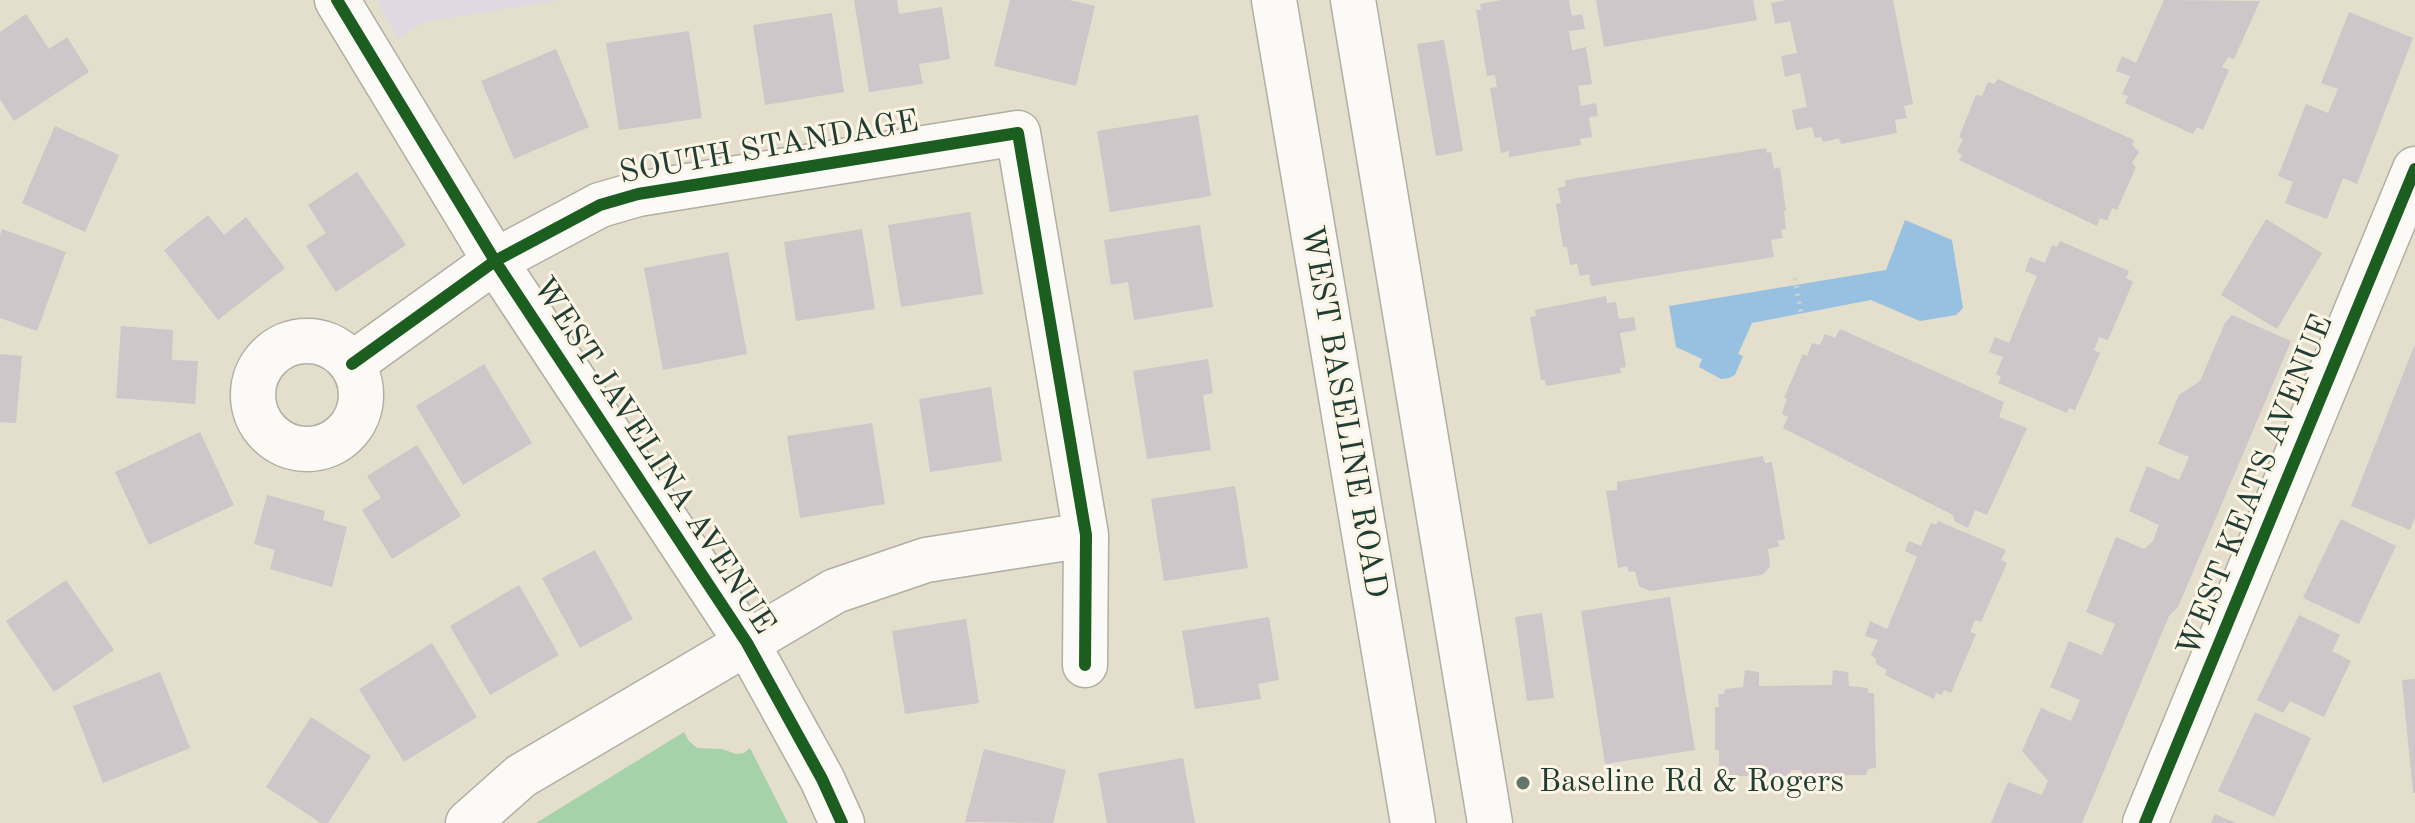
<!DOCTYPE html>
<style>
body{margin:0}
canvas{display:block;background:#e4decc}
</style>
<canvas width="2415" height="823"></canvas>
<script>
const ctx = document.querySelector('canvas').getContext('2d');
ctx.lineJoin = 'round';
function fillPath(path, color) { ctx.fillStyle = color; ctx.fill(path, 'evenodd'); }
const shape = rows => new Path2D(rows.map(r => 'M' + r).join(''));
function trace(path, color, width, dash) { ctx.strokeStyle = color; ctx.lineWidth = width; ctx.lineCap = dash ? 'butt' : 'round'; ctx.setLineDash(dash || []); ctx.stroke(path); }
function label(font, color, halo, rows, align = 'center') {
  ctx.font = font + ' "Old Standard TT",serif'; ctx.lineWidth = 6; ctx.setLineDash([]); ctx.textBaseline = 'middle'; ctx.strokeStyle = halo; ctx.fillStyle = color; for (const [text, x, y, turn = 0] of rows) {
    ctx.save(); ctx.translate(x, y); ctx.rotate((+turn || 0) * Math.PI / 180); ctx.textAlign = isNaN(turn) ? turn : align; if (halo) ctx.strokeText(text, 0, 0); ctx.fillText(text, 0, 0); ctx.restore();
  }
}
fillPath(shape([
 [377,0,561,0,423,22,398,39]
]), '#e0d9e3');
fillPath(shape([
 [684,732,689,741,697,748,722,749,736,754,744,753,750,748,788,823,536,823]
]), '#a6d2aa');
fillPath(shape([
 [1905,220,1952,240,1963,308,1956,315,1920,321,1871,300,1752,323,1738,354,1743,356,1735,375,1729,378,1721,379,1699,367,1702,359,1676,347,1669,306,1886,270]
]), '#98c1e1');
fillPath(shape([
 [854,0,897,0,899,14,942,7,950,59,919,64,923,84,869,92],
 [1010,0,1069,0,1095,6,1076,86,994,66],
 [1501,0,1569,0,1572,16,1582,14,1585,29,1569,31,1572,50,1586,47,1592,84,1578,86,1581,106,1596,103,1598,116,1589,117,1592,137,1580,139,1581,145,1509,157,1509,151,1501,153,1490,88,1497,87,1495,75,1487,76,1476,10,1481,10,1480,4],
 [1596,0,1753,0,1757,20,1604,47],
 [1786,0,1893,0,1913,104,1904,106,1907,118,1895,120,1897,133,1841,144,1839,138,1823,142,1821,137,1815,138,1812,127,1796,130,1792,110,1807,107,1800,73,1785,77,1781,56,1797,53,1790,21,1775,24,1771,3],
 [2164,0,2260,1,2234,59,2228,57,2222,67,2229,70,2203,130,2197,127,2193,134,2125,103,2128,96,2122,94,2130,76,2116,71,2122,56,2136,63],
 [2349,12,2413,38,2357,184,2343,178,2327,219,2285,203,2293,182,2278,176,2306,104,2328,113,2338,89,2321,83],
 [832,13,844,92,765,105,753,25],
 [26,14,49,49,67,37,89,72,14,121,0,99,0,32],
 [689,31,702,118,619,130,606,43],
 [1444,40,1463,151,1436,156,1417,44],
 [556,49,589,127,514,159,481,81],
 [1998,79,2134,140,2132,145,2139,152,2132,163,2136,167,2117,210,2112,208,2107,221,2100,218,2097,226,1959,160,1962,156,1957,151,1963,139,1959,137,1976,95,1982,96,1988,82,1994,84],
 [1198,115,1211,196,1110,212,1097,131],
 [55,126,119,155,85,232,22,203],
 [1766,148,1767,153,1771,152,1774,169,1780,167,1786,211,1784,211,1786,229,1781,230,1783,238,1771,240,1774,257,1591,286,1589,274,1580,276,1577,264,1570,265,1567,247,1563,247,1556,204,1561,203,1558,188,1566,186,1565,180],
 [357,172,406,245,336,292,306,246,326,233,308,205],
 [970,212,983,294,901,307,888,225],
 [208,215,224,235,246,217,285,268,218,320,164,250],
 [2266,219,2322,253,2277,329,2221,295],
 [1200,225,1213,307,1134,320,1128,282,1111,285,1104,240],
 [2,229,66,252,37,331,0,318,0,235],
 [862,229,875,309,796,321,784,242],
 [2060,241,2129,271,2126,278,2133,282,2108,340,2099,337,2094,350,2100,353,2075,410,2069,408,2067,413,1998,383,2001,377,1996,374,2003,357,1989,352,1995,337,2009,343,2037,276,2025,271,2030,257,2045,263,2052,245,2057,247],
 [728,252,747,354,663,370,644,268],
 [1606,296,1607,303,1616,302,1619,319,1634,317,1636,330,1620,333,1626,367,1620,368,1621,373,1546,386,1545,380,1541,380,1530,317,1536,316,1535,310],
 [2232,315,2291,341,2178,607,2169,616,2082,823,1991,823,2008,782,2042,795,2048,781,2022,751,2041,708,2071,721,2080,700,2050,687,2069,641,2102,655,2115,624,2086,612,2116,537,2144,549,2153,541,2159,525,2129,511,2147,466,2179,480,2189,457,2158,444,2179,395,2200,381,2225,323],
 [121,326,173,330,172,360,198,361,195,404,116,398],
 [1840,329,2004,402,1999,417,2027,428,1987,515,1975,510,1968,528,1954,521,1953,515,1939,508,1783,428,1788,417,1782,414,1787,398,1784,398,1803,354,1807,356,1812,343,1820,345,1825,334,1835,338],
 [2415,344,2415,518,2410,530,2351,506],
 [0,354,22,356,16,423,0,422],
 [1208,359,1213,393,1203,395,1211,450,1147,459,1133,371],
 [484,364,532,443,463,485,416,406],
 [991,387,1002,461,930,472,919,399],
 [872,423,885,504,800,518,787,436],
 [200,432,234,505,149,545,115,472],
 [417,445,461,516,392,559,362,510,381,498,367,476],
 [1763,456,1765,463,1772,462,1785,539,1777,541,1780,546,1768,549,1770,567,1762,575,1650,591,1639,586,1635,571,1629,572,1627,566,1618,568,1606,491,1617,490,1617,482],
 [1235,486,1248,568,1164,581,1151,499],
 [267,495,325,511,323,520,347,527,332,587,270,569,275,550,254,544],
 [2341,519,2396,546,2359,624,2303,598],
 [1938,521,2006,550,2001,560,2007,563,1981,622,1975,620,1970,632,1976,634,1951,693,1944,690,1942,695,1936,693,1934,699,1885,675,1887,670,1876,664,1876,659,1871,655,1878,640,1865,636,1870,621,1887,629,1917,557,1905,551,1909,541,1921,546,1931,523,1936,525],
 [595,550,633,619,580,648,542,578],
 [66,580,114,650,54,692,6,621],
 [519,585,559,655,490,695,450,626],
 [1670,597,1695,750,1605,764,1581,611],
 [1542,613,1554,698,1527,701,1515,617],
 [2299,615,2340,635,2332,651,2351,661,2324,717,2290,701,2283,713,2257,700],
 [1269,617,1279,680,1258,684,1261,699,1195,709,1182,631],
 [966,619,979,703,905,714,892,631],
 [432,643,477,717,404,762,359,689],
 [1745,670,1759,672,1759,686,1832,685,1833,670,1848,672,1849,686,1868,688,1868,693,1874,693,1876,768,1868,769,1866,775,1802,776,1801,770,1791,770,1790,776,1726,776,1719,770,1719,750,1715,750,1715,707,1719,707,1718,694,1724,694,1725,689,1743,687],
 [160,672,190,748,103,783,73,706],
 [2415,679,2415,793,2413,793,2402,680],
 [2255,712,2311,738,2274,817,2218,791],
 [311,717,371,756,328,823,321,823,266,787],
 [984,749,1066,770,1053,823,965,822],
 [1183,758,1195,823,1107,823,1098,773],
 [2215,814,2236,823,2211,823]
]), '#cec6c9');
const minor = shape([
 [337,0,495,261,747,643,822,779,842,823],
 '253 395a54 54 0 1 1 108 0a54 54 0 1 1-108 0Z',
 [352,364,495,261,600,205,638,194,1018,133,1086,535,1085,665],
 [468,823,521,776,835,591,926,560,1086,535],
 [2145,823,2415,169]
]);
const major = shape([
 [1274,0,1413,823],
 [1353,0,1490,823]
]);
trace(minor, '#b0afa3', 47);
trace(major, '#b0afa3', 47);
trace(shape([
 [1795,278,1802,318]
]), '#d2d2cd', 5, [2, 6]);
trace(minor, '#fbfaf7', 44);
trace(major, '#fbfaf7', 44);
trace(shape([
 [337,0,495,261,747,643,822,779,842,823],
 [352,364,495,261,600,205,638,194,1018,133,1086,535,1085,665],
 [2145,823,2415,169]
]), '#1b5e20', 12);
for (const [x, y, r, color] of [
 [1523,783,8,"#647569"]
]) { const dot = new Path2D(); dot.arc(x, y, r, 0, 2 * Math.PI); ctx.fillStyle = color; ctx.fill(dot); trace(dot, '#fcf5e5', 3); }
label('32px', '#1f3d34', '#fcf5e5', [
 ["SOUTH STANDAGE",769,148,-10],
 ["WEST BASELINE ROAD",1343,412,80],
 ["WEST JAVELINA AVENUE",653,456,57],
 ["WEST KEATS AVENUE",2256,486,-68]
]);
label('32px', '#1f3d34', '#fcf5e5', [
 ["Baseline Rd & Rogers",1539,783]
], 'left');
</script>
